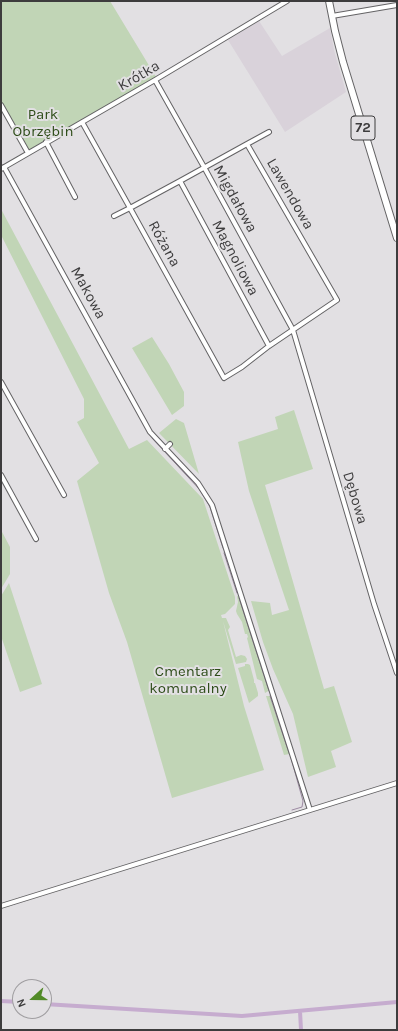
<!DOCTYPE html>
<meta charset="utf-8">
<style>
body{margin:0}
#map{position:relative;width:398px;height:1031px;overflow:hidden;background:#e2e0e3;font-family:Karla,sans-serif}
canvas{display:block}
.frame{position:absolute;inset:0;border:2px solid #3d3c3d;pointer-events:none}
.north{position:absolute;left:12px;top:979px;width:40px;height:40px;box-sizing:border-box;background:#e2e0e3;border:1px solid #a09ea1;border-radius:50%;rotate:249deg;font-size:11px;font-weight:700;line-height:16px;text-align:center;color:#3d3c3d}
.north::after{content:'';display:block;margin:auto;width:14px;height:18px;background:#518a27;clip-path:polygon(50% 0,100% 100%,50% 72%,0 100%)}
</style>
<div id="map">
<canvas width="398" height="1031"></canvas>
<div class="frame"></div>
<div class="north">N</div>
</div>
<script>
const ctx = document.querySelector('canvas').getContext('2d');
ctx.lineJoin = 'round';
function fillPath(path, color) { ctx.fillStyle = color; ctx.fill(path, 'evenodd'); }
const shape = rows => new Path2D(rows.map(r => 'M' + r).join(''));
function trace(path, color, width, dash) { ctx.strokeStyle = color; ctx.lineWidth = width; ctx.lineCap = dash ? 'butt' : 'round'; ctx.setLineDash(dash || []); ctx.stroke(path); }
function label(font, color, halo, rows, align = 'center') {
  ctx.font = font + ' Karla,sans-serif'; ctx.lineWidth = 4; ctx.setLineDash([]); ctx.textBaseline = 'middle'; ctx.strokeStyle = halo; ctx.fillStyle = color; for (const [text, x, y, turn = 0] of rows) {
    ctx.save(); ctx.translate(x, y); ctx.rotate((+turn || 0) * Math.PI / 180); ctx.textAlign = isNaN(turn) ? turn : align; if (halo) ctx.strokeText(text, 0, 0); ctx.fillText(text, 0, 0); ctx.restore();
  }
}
fillPath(shape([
 [259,21,282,56,330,28,334,50,346,92,285,132,228,40]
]), '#d9d2da');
fillPath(shape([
 [1,1,110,1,156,77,27,151,1,105],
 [1,209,129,449,147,440,203,499,235,597,235,604,225,614,221,615,222,618,226,618,230,627,228,630,236,657,241,655,245,656,247,659,246,662,236,664,223,621,244,706,264,770,172,798,127,642,109,593,77,481,99,463,77,422,84,418,84,399,1,235],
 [152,337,169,364,184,392,184,406,172,415,132,348],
 [294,410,313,469,265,485,324,689,334,686,352,742,331,751,336,767,308,777,293,714,273,669,263,642,251,601,270,603,272,615,289,610,249,491,238,442,278,429,275,417],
 [176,419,184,423,199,474,159,433],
 [1,530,10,547,10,574,1,589],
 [9,583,42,684,20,692,1,636,1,596],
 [237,596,240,597,270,690,265,693,262,681,257,679,247,638,248,637,247,634,245,634,242,622,237,614,236,611,238,602],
 [245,664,248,664,250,665,254,680,254,683,255,683,258,693,258,696,249,703,238,668,245,666],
 [266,696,272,696,290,753,290,754,284,755]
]), '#c1d5b6');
trace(shape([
 [152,438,200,490,210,507,223,548],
 [224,553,237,593],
 [239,598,269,691],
 [270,696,289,753],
 [291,758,303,801,302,807,292,810]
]), '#9d8aa3', 1);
trace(shape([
 [1,1001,20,1002],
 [44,1004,242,1016,397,1002],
 [300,1011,301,1030]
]), '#c6accf', 4);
const minor = shape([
 [332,16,397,5],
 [155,80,204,167,293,330,374,604,397,673],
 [1,105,28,153],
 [82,122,130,208,224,378,242,367,269,346,337,300,247,144,180,181,130,208,114,216],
 [46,142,75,197],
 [247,144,269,132],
 [4,167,150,432,198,483,212,505,310,810],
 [1,169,155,80,287,1],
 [180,181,269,346],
 [1,382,64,495],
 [165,449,170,444],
 [1,475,36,539],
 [1,906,397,783]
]);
const primary = shape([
 [329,1,335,31,343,62,397,238]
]);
trace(minor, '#646365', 6);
trace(primary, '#646365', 8);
trace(minor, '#fff', 4);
trace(primary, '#fff', 6);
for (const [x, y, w] of [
 [363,128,24]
]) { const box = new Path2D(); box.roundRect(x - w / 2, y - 12, w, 24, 3); ctx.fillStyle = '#e2e0e3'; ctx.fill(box); trace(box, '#3d3c3d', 1); }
label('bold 14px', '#3d3c3d', null, [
 ["72",363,128]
]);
label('15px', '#3d3c3d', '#e2e0e3', [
 ["Krótka",139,76,-30],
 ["Lawendowa",290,194,60],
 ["Migdałowa",235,199,61],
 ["Różana",164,244,61],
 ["Magnoliowa",235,258,62],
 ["Makowa",88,293,61],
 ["Dębowa",355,498,73]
]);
label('15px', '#2d4c18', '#e2e0e3', [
 ["Park",43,115],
 ["Obrzębin",43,132],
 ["Cmentarz",188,672],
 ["komunalny",188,689]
]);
</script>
